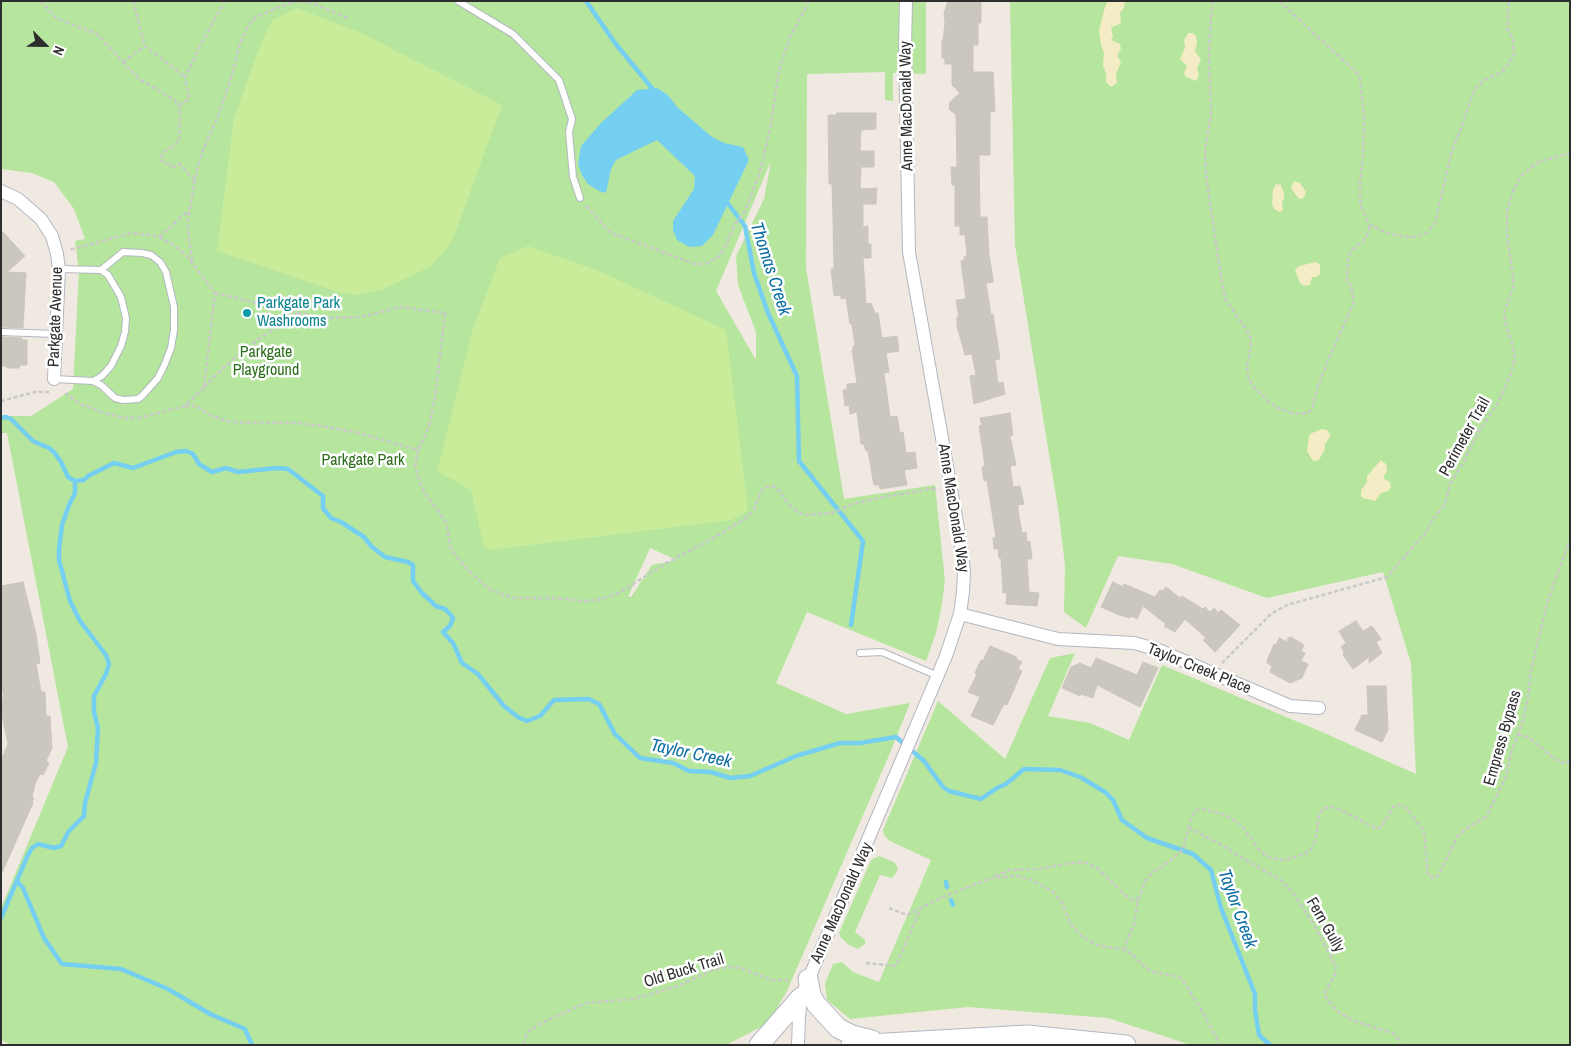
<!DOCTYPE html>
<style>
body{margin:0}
#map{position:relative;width:1571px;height:1046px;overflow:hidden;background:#efe9e1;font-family:"Archivo Narrow",sans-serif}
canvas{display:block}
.frame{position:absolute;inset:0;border:2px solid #2e2e2e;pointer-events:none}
.north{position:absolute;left:20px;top:20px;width:50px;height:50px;-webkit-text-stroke:4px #fff;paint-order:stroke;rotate:113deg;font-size:14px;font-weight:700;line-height:20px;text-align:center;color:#2e2e2e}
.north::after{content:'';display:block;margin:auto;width:18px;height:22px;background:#2e2e2e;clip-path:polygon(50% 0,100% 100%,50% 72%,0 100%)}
</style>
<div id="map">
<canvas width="1571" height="1046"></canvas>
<div class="frame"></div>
<div class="north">N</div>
</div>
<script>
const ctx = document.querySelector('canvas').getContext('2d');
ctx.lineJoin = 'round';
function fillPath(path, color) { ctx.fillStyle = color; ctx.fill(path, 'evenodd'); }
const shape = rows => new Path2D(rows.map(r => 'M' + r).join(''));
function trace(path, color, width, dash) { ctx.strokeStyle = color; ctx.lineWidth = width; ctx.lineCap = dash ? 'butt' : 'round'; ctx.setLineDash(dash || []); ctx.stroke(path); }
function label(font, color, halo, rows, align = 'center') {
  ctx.font = font + ' "Archivo Narrow",sans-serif'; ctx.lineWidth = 5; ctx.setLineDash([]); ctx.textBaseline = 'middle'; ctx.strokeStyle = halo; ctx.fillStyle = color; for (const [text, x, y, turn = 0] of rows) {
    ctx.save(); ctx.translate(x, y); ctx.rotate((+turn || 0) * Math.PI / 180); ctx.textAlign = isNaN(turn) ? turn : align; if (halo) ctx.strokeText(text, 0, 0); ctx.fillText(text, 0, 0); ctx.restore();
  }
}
fillPath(shape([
 [1,1,926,1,926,74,893,73,893,101,885,100,885,72,807,74,806,268,844,499,935,485,945,581,941,609,936,633,926,661,807,612,776,683,846,714,910,703,890,753,787,991,770,1020,761,1027,726,1045,12,1045,1,1040,1,908,68,747,7,433,1,433,1,416,31,416,73,389,79,271,75,241,85,239,74,209,54,182,32,173,1,169],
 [771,161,764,199,736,256,738,285,756,332,756,360,716,291],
 [650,548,677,560,652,565,631,597,628,597],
 [1010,1,1570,1,1570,1045,1191,1045,1108,1018,968,1007,850,1019,827,1000,825,984,833,964,842,962,853,972,879,982,931,860,890,841,884,835,883,830,938,701,1005,759,1050,658,1075,653,1048,716,1090,723,1129,740,1162,665,1322,732,1416,774,1411,663,1383,572,1267,598,1172,564,1118,556,1086,628,1064,612,1065,565,1059,515,1015,245],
 [879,856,894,862,898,868,896,873,892,878,880,875,855,932,865,940,865,944,858,949,849,945,841,938,839,933,871,860]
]), '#b6e59e');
fillPath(shape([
 [1108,1,1125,1,1124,8,1120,13,1121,23,1111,28,1113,36,1111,40,1120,44,1121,49,1117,56,1121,62,1116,74,1117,83,1111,87,1106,82,1106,74,1103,65,1104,53,1101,45,1099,30,1105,7],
 [1188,33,1193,33,1196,36,1197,43,1195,51,1201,60,1197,68,1199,75,1196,81,1186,77,1184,73,1187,66,1180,59,1185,48,1184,40],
 [1294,181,1300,183,1306,192,1305,196,1302,199,1298,198,1291,188],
 [1276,184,1281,185,1284,194,1284,199,1282,202,1283,210,1280,212,1274,209,1272,204,1273,190],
 [1316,262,1320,265,1320,274,1317,277,1312,277,1310,285,1304,286,1300,283,1295,270,1299,266],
 [1322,429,1327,430,1330,434,1330,437,1325,444,1325,449,1319,460,1313,461,1307,451,1309,436,1310,434],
 [1381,460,1386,464,1387,468,1387,471,1383,478,1390,482,1391,487,1388,491,1381,493,1375,501,1363,498,1361,496,1361,490,1367,482,1367,476]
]), '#f3ecc5');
fillPath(shape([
 [297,8,359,32,502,105,453,239,446,249,430,267,381,290,353,295,338,292,217,251,234,119,258,51,272,20],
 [528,246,599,271,726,330,748,510,732,520,489,550,484,547,471,490,437,471,473,329,500,258]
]), '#c9ec9a');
fillPath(shape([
 [657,88,668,95,677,107,712,137,724,143,743,147,749,160,713,235,702,246,689,247,677,240,673,230,673,221,694,189,695,176,657,140,616,160,611,169,606,193,599,191,588,184,582,175,578,164,581,146,601,123,637,90]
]), '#75cff0');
trace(shape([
 [586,1,615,43,655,92],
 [726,201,745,226,754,273,768,313,797,376,799,461,863,541,851,625],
 [1,418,6,417,11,419,33,441,49,448,54,452,61,462,68,477,75,481,84,480,88,476,114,463,133,468,176,452,186,451,193,454,199,464,212,472,226,468,238,472,277,468,288,469,323,496,323,508,331,518,341,522,364,537,371,546,385,557,408,562,413,565,413,581,422,593,436,606,445,609,450,614,453,618,450,626,443,632,453,643,462,663,478,674,504,706,518,717,527,721,540,716,554,700,589,699,599,704,615,734,640,758,673,763,689,771,711,772,730,778,750,776,796,756,840,743,860,743,896,737,924,761,943,787,949,791,981,799,997,788,1006,784,1024,769,1060,770,1080,777,1105,792,1113,800,1122,820,1147,838,1193,854,1211,870,1221,908,1255,994,1255,1010,1259,1035,1270,1045],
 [17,881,23,888,44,938,62,964,121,969,168,989,210,1014,245,1029,252,1045],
 [946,882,947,887],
 [951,900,953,905],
 [1,918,27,857,32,848,38,844,54,848,61,846,69,831,84,816,85,803,96,763,98,728,94,712,94,696,106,674,109,664,106,655,80,621,70,601,59,560,59,549,62,525,69,505,75,493,75,481]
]), '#75cff0', 4.5);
const building = shape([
 [948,1,981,1,981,23,978,23,978,45,973,45,973,72,993,72,995,111,990,112,990,155,979,155,980,217,987,217,989,255,993,278,993,282,986,283,991,315,993,314,1000,359,995,360,998,383,1003,382,1005,394,974,404,970,376,976,375,972,354,965,355,957,326,957,317,959,317,956,300,966,299,961,261,964,260,964,257,967,256,965,235,960,235,960,226,955,226,955,185,952,185,951,167,957,167,956,115,949,109,950,102,960,93,952,85,952,64,945,64,945,58,942,58,942,40,943,40,945,23,944,13,948,1],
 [837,113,876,113,876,129,861,130,860,151,874,151,874,167,861,167,860,189,877,188,876,204,863,204,863,227,868,226,868,244,871,244,871,258,863,258,866,304,871,303,875,313,878,313,882,338,897,336,899,351,886,353,889,372,884,373,890,417,897,416,900,433,903,432,906,453,915,452,917,468,904,470,907,485,880,489,879,485,874,485,868,451,866,451,864,444,861,444,857,412,850,414,849,405,845,406,843,390,847,390,847,384,857,383,852,350,853,350,853,346,855,345,852,324,850,324,846,298,841,299,841,295,834,296,831,269,834,269,833,220,832,184,829,184,828,115,837,115,837,113],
 [1,230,25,256,7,272,26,273,23,328,1,327,1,230],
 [1,337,22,338,22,340,27,340,27,365,21,365,19,368,7,368,7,366,1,366,1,337],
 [1010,413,1013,435,1010,436,1016,465,1010,466,1013,487,1020,486,1024,504,1018,505,1018,510,1022,533,1026,532,1027,542,1030,541,1032,559,1027,559,1029,592,1039,593,1037,606,1006,604,1007,593,1003,593,1001,558,999,558,998,549,994,549,993,538,996,538,991,506,987,480,984,481,982,467,985,466,979,426,982,425,980,418,1010,413],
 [23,582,36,634,40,663,36,664,41,692,45,692,46,716,50,716,52,748,46,761,49,763,43,775,40,774,35,784,32,797,34,798,32,802,33,803,1,875,1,760,8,744,1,710,1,698,4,697,1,683,1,586,23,582],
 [1113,582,1123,587,1124,584,1155,597,1160,590,1163,591,1166,587,1180,598,1182,596,1203,609,1205,607,1210,612,1214,608,1218,613,1221,610,1240,625,1215,652,1203,640,1206,638,1185,619,1175,632,1164,626,1166,624,1143,606,1137,619,1131,616,1130,618,1119,615,1101,607,1113,582],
 [1356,621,1363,631,1372,626,1381,639,1376,642,1382,653,1369,663,1369,657,1353,669,1343,655,1344,652,1341,647,1346,643,1339,631,1356,621],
 [1291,637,1304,645,1301,651,1305,653,1301,661,1308,664,1302,678,1290,683,1270,672,1272,666,1267,663,1267,661,1274,644,1276,645,1279,638,1287,642,1288,638,1291,637],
 [990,646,1017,657,1016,659,1022,662,1018,669,1022,671,1007,705,1004,704,993,725,971,716,980,697,968,692,977,674,975,673,981,660,983,661,990,646],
 [1096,658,1137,675,1143,662,1158,668,1140,707,1097,685,1093,698,1081,694,1080,696,1062,688,1071,667,1080,663,1091,668,1096,658],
 [1367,686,1386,686,1388,730,1382,742,1355,730,1362,715,1368,715,1367,686]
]);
fillPath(building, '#cbc7bf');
trace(building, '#cbc5ba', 1);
const lane = shape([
 [458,1,513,34,559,80,572,119,569,132,573,177,580,198],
 [1,332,55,334],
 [54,379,93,381,101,385,115,398,123,400,138,399,142,396,158,378,164,366,171,348,174,330,174,307,166,272,160,262,151,255,142,253,123,252,101,270,59,269],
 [93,381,102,376,111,366,121,346,125,332,126,318,121,297,108,275,101,270],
 [860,653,882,652,938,676]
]);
const street = shape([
 [1,191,18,199,41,219,52,236,57,254,59,269,54,379],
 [960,614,1058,639,1134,643,1156,649,1290,706,1319,708],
 [798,1045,799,1017,801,997,946,656,960,614,963,592,964,573,962,551,909,252,905,47,906,1]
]);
const secondary = shape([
 [808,979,811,995,816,1004,838,1028,852,1035,872,1040],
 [759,1045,801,997],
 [851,1045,1027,1035,1126,1045]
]);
trace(lane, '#b4b7c1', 8);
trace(street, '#b4b7c1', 14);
trace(secondary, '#b4b7c1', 21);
trace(shape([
 [41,1,56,18,97,34,139,79,175,100,180,108,179,142,162,153,161,160,172,167,180,164,195,181],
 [133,1,145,46,185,77],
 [1213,1,1211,16,1209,58,1211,114,1205,150,1206,175,1222,284,1226,300,1250,335,1251,346,1247,367,1248,376,1252,385,1269,402,1278,408,1292,413,1300,414,1308,413,1312,409,1317,389,1327,363,1354,302,1351,286,1347,281,1348,256,1353,249,1363,241,1368,234,1370,225],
 [1279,1,1357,73,1360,79,1364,118,1363,158,1360,182,1360,200,1362,209,1370,225,1385,232,1405,237,1415,237,1427,233,1435,223,1452,150,1460,131,1474,90,1483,81,1502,72,1514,56,1513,38,1507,29,1509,1],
 [123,62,145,46],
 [179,105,189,99,185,77,202,42,225,1],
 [586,206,611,233,695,264,706,264,719,256,724,249,734,226,744,213,758,178,763,159,771,124,779,70,790,37,809,1],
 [159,237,188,211],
 [192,261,187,223,197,170,203,150,218,116,231,78,240,43,249,25,255,18,279,7,297,1,313,3,347,18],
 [215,293,299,313,327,318,361,317,401,307,445,313,435,397,429,427,418,450],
 [204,387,223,368,259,339,299,313],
 [65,393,80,404,104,413,125,418,139,418,185,406,204,387,215,293,186,255,175,246,157,236,132,233,69,250],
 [1,401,35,392,49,392],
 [185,406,196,406,212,416,231,422,296,423,322,426,359,433,418,450,415,466,419,480,426,495,445,521,448,531,450,546,455,555,469,571,489,589,512,598,553,598,584,601,597,600,619,593,663,565,715,537,746,518,754,510,761,491,766,487,773,486,777,488,791,507,800,513,805,515,832,513,853,504,883,497,938,488],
 [1222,663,1271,614,1287,605,1387,577,1426,532,1434,518,1445,504,1450,484,1464,461,1478,433,1499,401,1510,376,1515,358,1513,346,1506,326,1504,313,1514,284,1507,234,1507,212,1512,193,1521,176,1538,162,1570,153],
 [1518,734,1528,737,1555,759,1563,763,1570,761],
 [1189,828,1222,845,1239,856,1282,881,1295,896,1313,923,1333,960,1336,967,1335,974,1326,990,1325,996,1337,1011,1354,1021,1393,1033,1399,1040,1400,1045],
 [995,876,1010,870,1038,869,1078,862,1086,863,1097,868,1127,897,1133,900,1138,900],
 [889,908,907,915,947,895,992,878,1017,876,1032,880,1052,891,1061,901,1071,925,1082,936,1096,945,1125,950,1132,954,1143,965,1152,972,1176,976,1182,979,1202,1011,1220,1045],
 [1125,950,1126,943,1134,924,1138,900,1146,880,1151,874,1175,857,1183,849,1191,819,1195,811,1202,809,1226,815,1241,825,1261,852,1271,858,1284,860,1305,854,1312,848,1316,839,1319,814,1324,808,1331,807,1339,809,1377,829,1382,826,1393,807,1400,805,1406,808,1424,831,1428,875,1433,878,1438,876,1457,837,1468,827,1486,817,1506,777,1511,753,1521,726,1528,699,1531,670,1548,600,1570,539],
 [866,963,896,966,920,910],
 [524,1045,526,1034,530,1030,543,1022,586,1003,633,999,678,986,715,969,730,967,741,968,772,980,788,980,791,978]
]), '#c9c9c9', 2.5, [4, 2.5]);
trace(lane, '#fff', 6);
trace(street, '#fff', 12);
trace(secondary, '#fff', 19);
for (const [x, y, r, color] of [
 [247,313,5,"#0f9aa8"]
]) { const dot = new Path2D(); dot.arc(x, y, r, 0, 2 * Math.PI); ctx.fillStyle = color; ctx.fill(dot); trace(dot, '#fff', 2); }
label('16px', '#2e2e2e', '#fff', [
 ["Anne MacDonald Way",907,106,-91],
 ["Parkgate Avenue",56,317,-88],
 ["Perimeter Trail",1465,437,-61],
 ["Anne MacDonald Way",953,508,81],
 ["Taylor Creek Place",1199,669,22],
 ["Empress Bypass",1503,738,-74],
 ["Anne MacDonald Way",842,903,-66],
 ["Fern Gully",1325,925,60],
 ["Old Buck Trail",684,971,-17]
]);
label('16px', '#0d838f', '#fff', [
 ["Parkgate Park",257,304],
 ["Washrooms",257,322]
], 'left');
label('16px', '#2c6e1b', '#fff', [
 ["Parkgate",266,353],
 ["Playground",266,371],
 ["Parkgate Park",363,461]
]);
label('italic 18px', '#0d6fa3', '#fff', [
 ["Thomas Creek",770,269,72],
 ["Taylor Creek",691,754,12],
 ["Taylor Creek",1237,909,70]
]);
</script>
